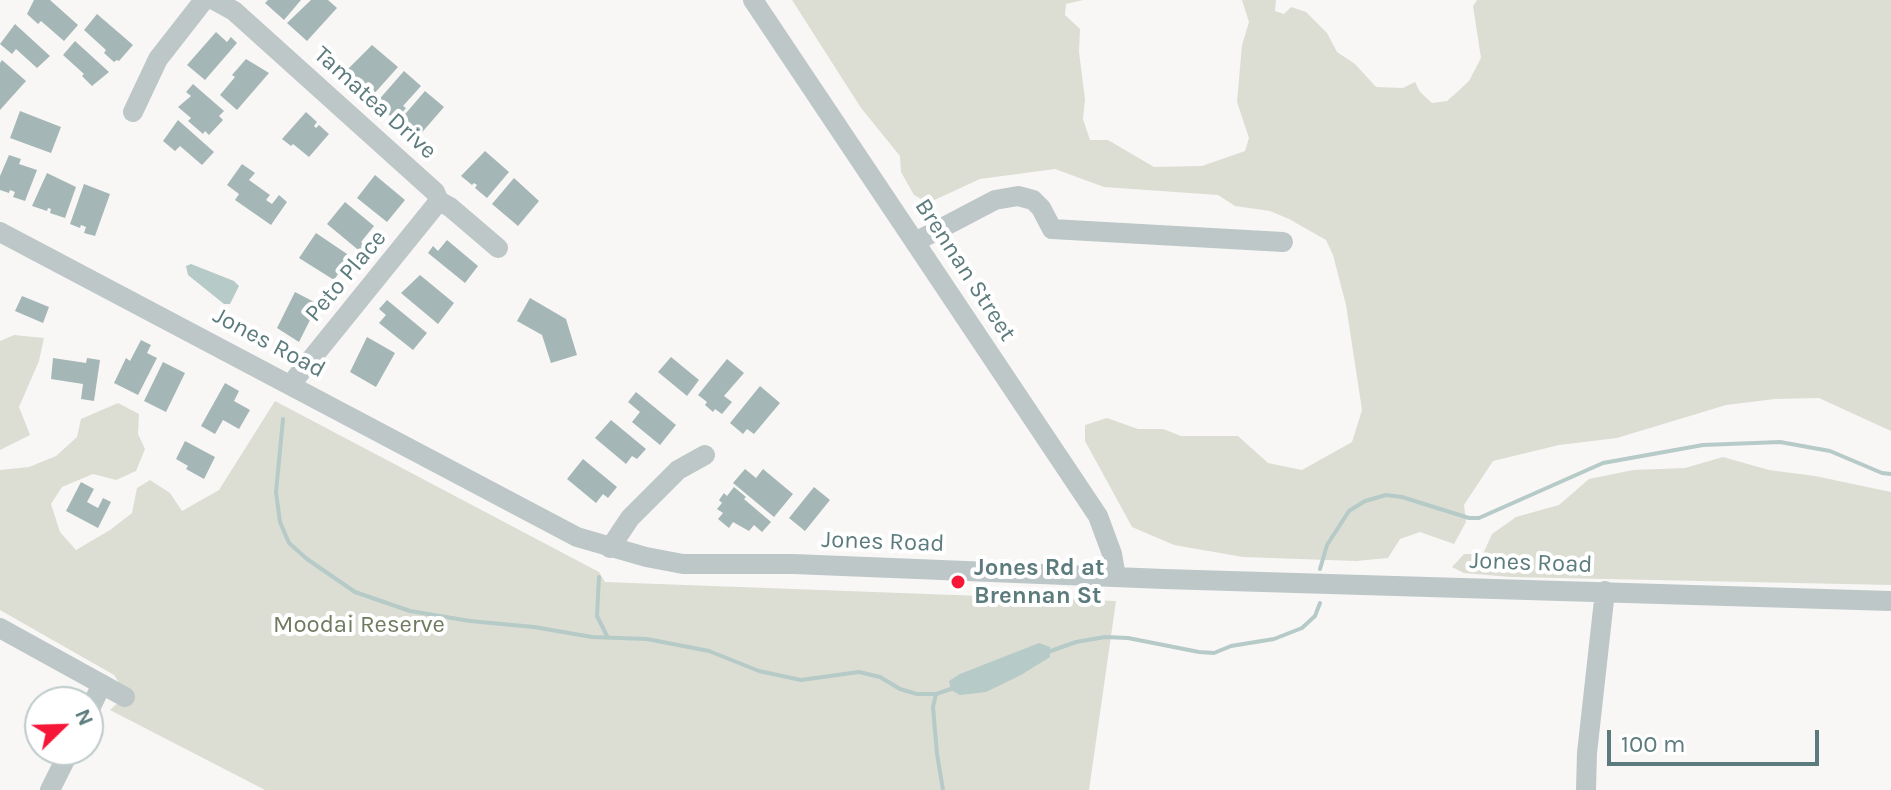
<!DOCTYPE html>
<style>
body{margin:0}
#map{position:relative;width:1891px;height:790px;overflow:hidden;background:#f8f7f5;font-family:Karla,sans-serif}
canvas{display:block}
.north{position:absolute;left:24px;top:686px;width:80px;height:80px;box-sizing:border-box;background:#fff;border:2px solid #becacb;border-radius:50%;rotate:67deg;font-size:22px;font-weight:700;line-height:32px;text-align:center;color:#5c7b7d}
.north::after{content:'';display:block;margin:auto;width:28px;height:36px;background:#f61738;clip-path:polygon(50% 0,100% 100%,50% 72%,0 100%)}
.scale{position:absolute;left:1607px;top:730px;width:212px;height:36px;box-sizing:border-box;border:4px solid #5c7b7d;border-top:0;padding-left:10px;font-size:24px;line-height:28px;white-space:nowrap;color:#5c7b7d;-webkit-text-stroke:6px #fff;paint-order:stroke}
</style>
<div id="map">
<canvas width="1891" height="790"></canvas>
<div class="north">N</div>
<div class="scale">100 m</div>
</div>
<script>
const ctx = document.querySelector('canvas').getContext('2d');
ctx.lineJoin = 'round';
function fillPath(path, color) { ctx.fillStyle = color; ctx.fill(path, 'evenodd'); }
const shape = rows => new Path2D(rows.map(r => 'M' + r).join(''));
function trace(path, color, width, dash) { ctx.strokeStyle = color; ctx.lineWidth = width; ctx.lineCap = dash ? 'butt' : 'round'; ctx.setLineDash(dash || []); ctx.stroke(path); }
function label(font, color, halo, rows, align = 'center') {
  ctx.font = font + ' Karla,sans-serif'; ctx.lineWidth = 8; ctx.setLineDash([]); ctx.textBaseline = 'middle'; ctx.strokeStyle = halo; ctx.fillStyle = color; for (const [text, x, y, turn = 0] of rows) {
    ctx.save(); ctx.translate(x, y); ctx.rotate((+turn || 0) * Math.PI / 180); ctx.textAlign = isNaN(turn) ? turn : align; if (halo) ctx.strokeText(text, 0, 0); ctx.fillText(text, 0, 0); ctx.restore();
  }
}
fillPath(shape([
 [792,0,1083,0,1066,4,1065,15,1080,29,1079,52,1085,99,1083,119,1090,140,1108,140,1154,167,1202,166,1245,151,1249,138,1237,102,1242,45,1249,22,1242,0,1276,0,1275,11,1284,14,1291,7,1306,12,1327,33,1337,52,1355,64,1376,87,1403,88,1415,82,1420,92,1432,103,1447,101,1455,94,1469,81,1481,58,1473,6,1477,0,1891,0,1891,431,1819,398,1775,399,1726,405,1617,438,1559,445,1493,461,1464,505,1466,522,1454,544,1420,532,1400,539,1388,558,1356,561,1243,557,1174,545,1132,527,1085,441,1085,425,1107,418,1138,429,1163,429,1181,436,1238,436,1268,463,1302,470,1352,442,1362,410,1346,305,1333,255,1326,240,1289,219,1270,211,1235,206,1218,195,1104,187,1055,169,980,179,928,203,914,195,901,172,900,156,861,108],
 [14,335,44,338,39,361,19,407,30,435,0,450,0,341],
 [275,401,599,572,605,582,1116,601,1089,790,265,790,110,710,121,700,123,689,114,675,0,610,0,470,29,467,56,456,77,437,81,419,118,403,139,414,138,434,145,449,136,471,116,480,93,474,62,487,51,504,60,532,76,550,110,530,132,513,137,488,150,480,170,493,182,511,219,490],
 [1723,457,1769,470,1815,476,1891,492,1891,585,1511,577,1464,573,1452,567,1464,554,1483,554,1492,534,1516,517,1559,505,1589,479,1633,470,1685,468]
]), '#dcded3');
fillPath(shape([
 [191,264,234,281,239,286,230,304,224,304,188,275,186,266],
 [1039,643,1050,647,1050,657,1021,675,986,692,960,695,951,690,949,681,960,674]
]), '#b6cac8');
trace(shape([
 [283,419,276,492,280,522,289,543,307,559,355,592,410,611,470,621,534,627,592,637,647,639,709,651,759,671,801,680,859,672,880,677,900,689,917,694,936,694,954,688],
 [1320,569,1327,545,1349,511,1365,501,1386,495,1402,497,1469,518,1479,518,1603,463,1703,445,1780,442,1830,451,1882,473,1891,474],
 [599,577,597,616,607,636],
 [1048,652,1076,642,1105,637,1128,638,1199,652,1214,653,1231,646,1274,639,1302,628,1315,616,1320,603],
 [936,694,933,707,937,754,943,790]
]), '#b6cac8', 4);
fillPath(shape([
 [34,0,50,0,78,25,64,41,41,21,38,24,27,14],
 [268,0,301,0,284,20,265,3],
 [311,0,328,0,337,8,307,41,287,23],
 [97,14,133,45,119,61,117,60,114,62,104,53,106,50,84,30],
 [15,24,50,56,37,68,16,49,12,54,0,44],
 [216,32,227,42,231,37,237,43,205,80,187,65],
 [75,41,109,72,92,86,82,76,84,74,63,55],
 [372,45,398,67,372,96,345,72],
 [246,59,269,73,237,110,220,95,235,77,232,75],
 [2,60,26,81,0,110,0,63],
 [404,71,421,86,403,106,406,108,396,120,377,106,376,103],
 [193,84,224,111,219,116,223,120,209,135,205,131,203,134,188,121,191,118,178,107,191,96,186,92],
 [425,91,444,107,418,137,400,120],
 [20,111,61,127,51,153,10,138],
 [306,112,317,122,314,126,316,128,319,125,329,134,309,157,293,144,291,146,282,139],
 [178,120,214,152,202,165,180,146,175,151,163,141],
 [485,151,509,172,487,198,475,188,477,185,474,183,472,185,461,176],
 [9,155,21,159,19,164,37,170,25,201,13,197,15,192,10,190,9,193,0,190,0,176],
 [242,164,255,173,249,180,270,195,266,200,272,204,279,195,287,202,271,225,235,200,239,194,227,185],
 [47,173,76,187,65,218,50,213,51,209,48,208,47,211,32,206],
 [375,175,405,200,387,222,357,198],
 [514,178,539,201,518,226,492,204],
 [84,184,110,194,95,236,84,233,86,227,81,225,80,228,70,224],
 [345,202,374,226,361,242,367,247,362,253,327,224],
 [316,233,350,256,334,280,299,258],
 [447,240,478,266,465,283,428,253,433,246,438,251],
 [420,275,454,303,438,324,401,293],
 [295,292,318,304,299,342,277,328],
 [22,296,49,307,43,323,15,311],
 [530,298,566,319,577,355,551,363,542,335,517,321],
 [387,300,427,333,413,350,379,323,386,315,379,309],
 [367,337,395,353,376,387,350,372],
 [141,340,151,345,147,353,157,358,138,395,114,383,126,358,130,361],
 [671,357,699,380,687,396,658,372],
 [53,358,86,363,87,358,100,360,94,401,81,399,83,384,51,379],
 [727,359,744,373,724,396,732,402,722,414,715,409,713,412,705,405,707,402,698,395],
 [163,362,185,373,166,412,144,401],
 [225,383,239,391,234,401,250,410,239,429,223,420,215,434,201,426],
 [760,386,780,403,754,434,747,429,743,434,730,423],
 [636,392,676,425,660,445,632,422,640,412,628,402],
 [611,420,646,449,637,459,632,456,626,464,595,438],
 [185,441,215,457,204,479,186,469,188,466,176,459],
 [583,459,617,487,608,498,603,494,596,503,567,479],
 [745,469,756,478,763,469,793,494,774,517,733,483],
 [81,482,94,489,87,502,98,508,103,498,111,502,98,528,66,511],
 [734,487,746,497,744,499,771,522,762,532,754,525,749,531,733,522,729,528,718,519,723,513,717,509,722,503,719,500,724,493,727,496],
 [814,487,830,500,805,531,789,518]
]), '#a4b6b6');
trace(shape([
 [214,0,234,11,435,192,439,201,450,207,498,248],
 [753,0,1098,516,1112,554,1116,577],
 [133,112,158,59,204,0],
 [0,232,577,537,646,557,683,564,793,564,1164,579,1891,601],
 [915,242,995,200,1018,196,1033,200,1041,208,1052,229,1283,242],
 [291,384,439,201],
 [610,548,630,518,678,470,705,455],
 [0,628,125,697],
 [88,713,102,684],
 [50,790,70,750],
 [1586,790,1587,753,1605,591]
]), '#bdc7c8', 20);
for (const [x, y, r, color] of [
 [958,582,8,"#f61738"]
]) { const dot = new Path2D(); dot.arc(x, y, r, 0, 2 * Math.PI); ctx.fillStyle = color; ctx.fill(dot); trace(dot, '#fff', 3); }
label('24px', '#5c7b7d', '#fff', [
 ["Tamatea Drive",375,103,42],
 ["Brennan Street",965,270,57],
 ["Peto Place",346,276,-50],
 ["Jones Road",269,343,28],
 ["Jones Road",883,542,2],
 ["Jones Road",1531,563,2]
]);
label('bold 24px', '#5c7b7d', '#fff', [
 ["Jones Rd at",974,568],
 ["Brennan St",974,596]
], 'left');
label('24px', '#6f7a5f', '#fff', [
 ["Moodai Reserve",359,625]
]);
</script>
